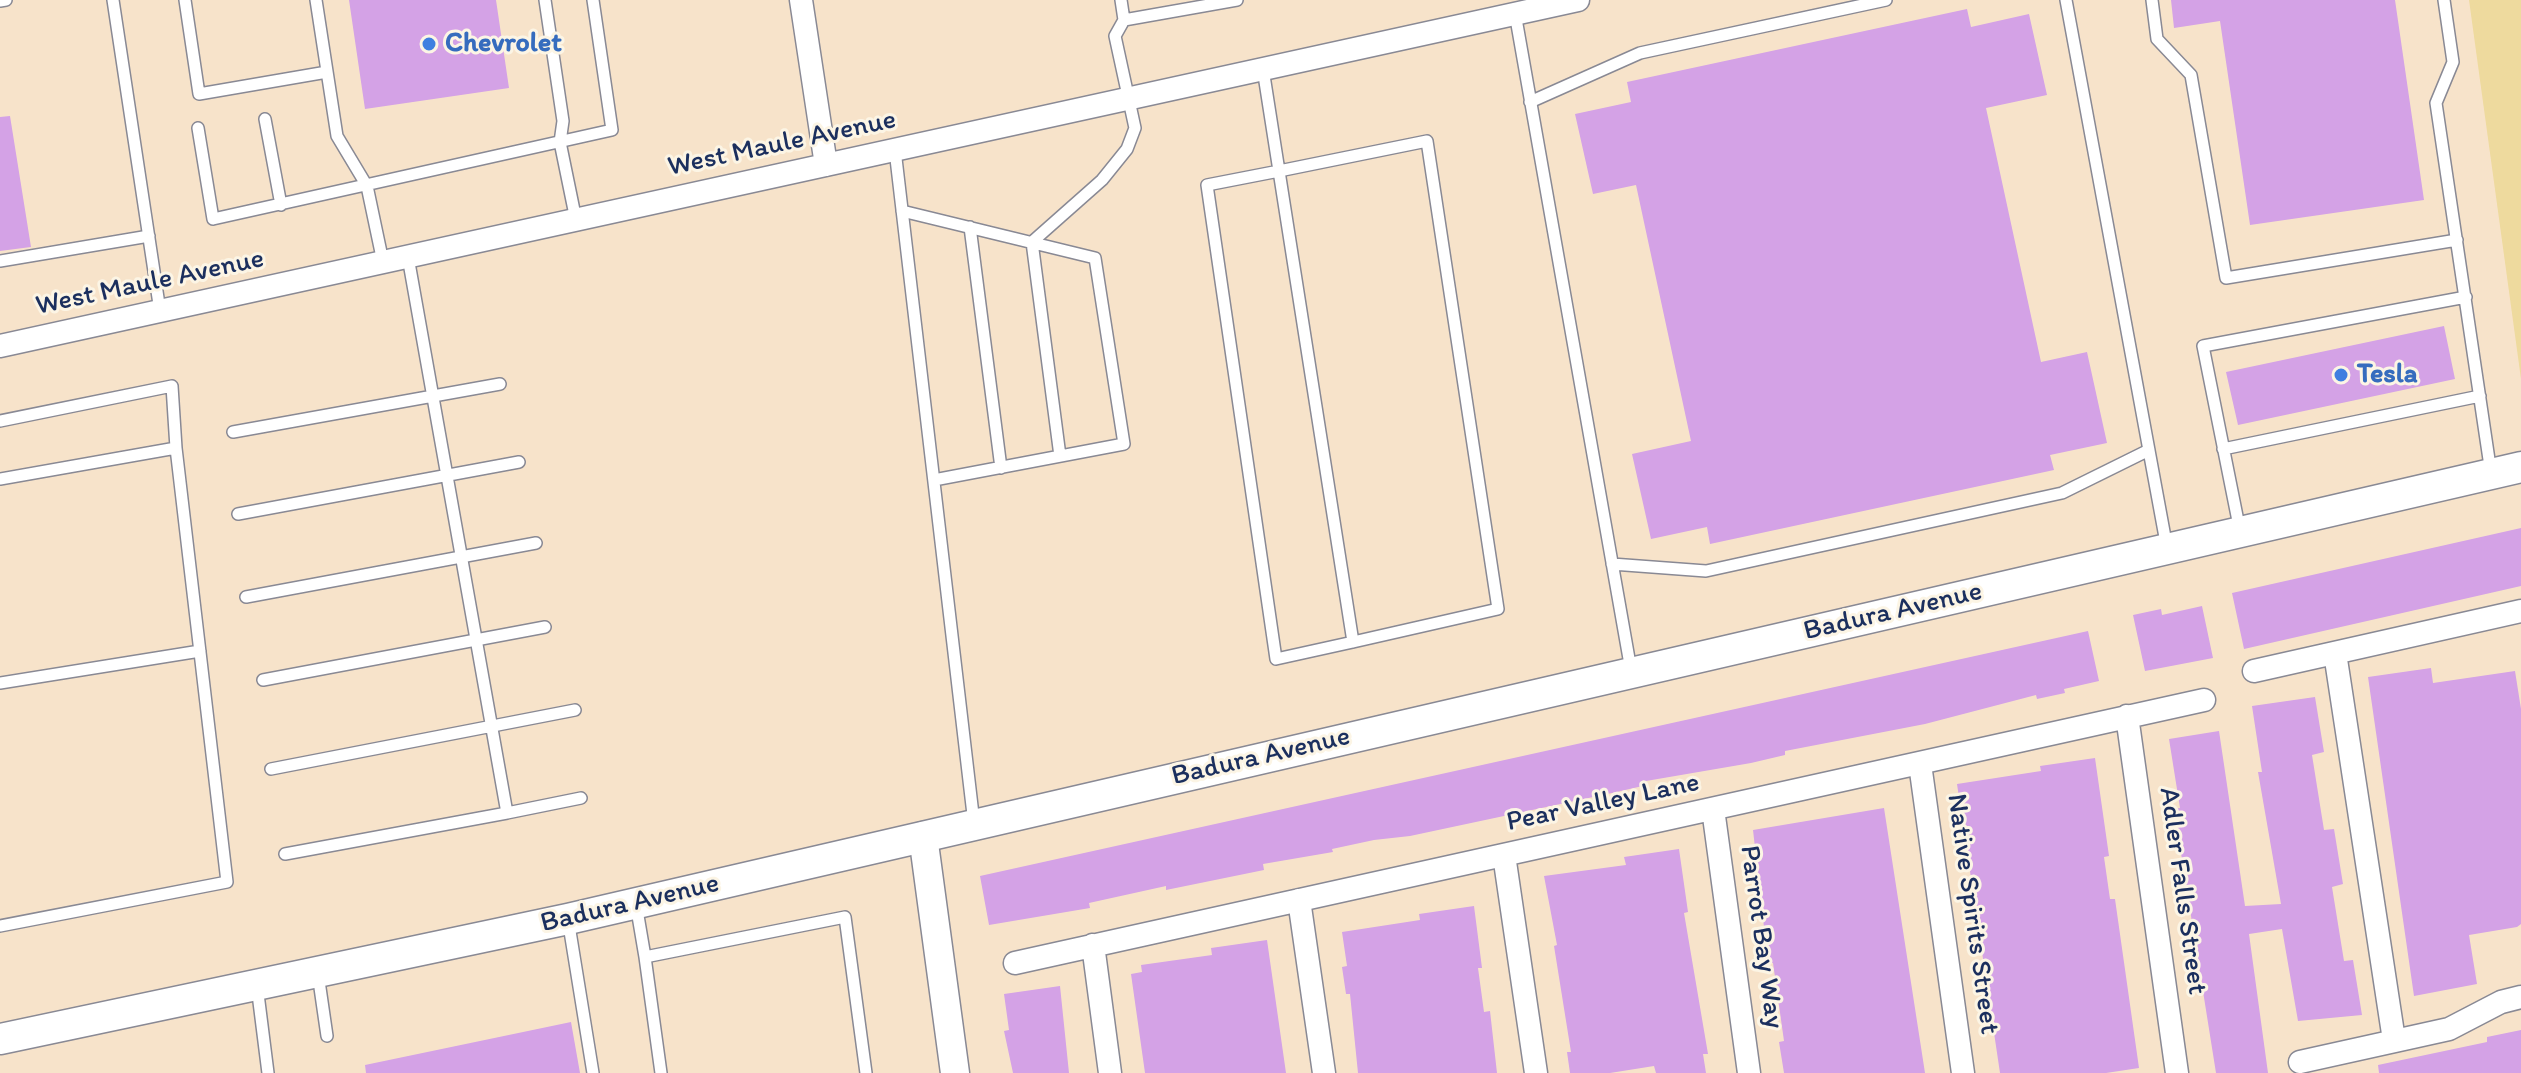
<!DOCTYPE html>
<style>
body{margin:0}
canvas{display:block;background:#f7e3ca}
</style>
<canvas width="2521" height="1073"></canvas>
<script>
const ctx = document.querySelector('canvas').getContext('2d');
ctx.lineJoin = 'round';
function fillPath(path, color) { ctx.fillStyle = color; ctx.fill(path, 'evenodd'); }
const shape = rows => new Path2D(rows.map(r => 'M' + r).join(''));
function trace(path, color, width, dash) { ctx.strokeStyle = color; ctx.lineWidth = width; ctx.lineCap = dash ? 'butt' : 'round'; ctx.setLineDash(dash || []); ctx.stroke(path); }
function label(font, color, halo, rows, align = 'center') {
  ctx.font = font + ' Itim,sans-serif'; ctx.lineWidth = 6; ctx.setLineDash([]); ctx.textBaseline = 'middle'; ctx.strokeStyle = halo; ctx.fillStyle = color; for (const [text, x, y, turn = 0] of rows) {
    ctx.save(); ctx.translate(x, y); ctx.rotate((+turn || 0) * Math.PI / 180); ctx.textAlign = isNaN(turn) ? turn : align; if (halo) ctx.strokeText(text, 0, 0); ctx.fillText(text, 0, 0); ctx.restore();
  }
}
fillPath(shape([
 [2469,0,2521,0,2521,379]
]), '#eeda9e');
fillPath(shape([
 [349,0,496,0,509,88,365,109],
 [2171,0,2395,0,2424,200,2250,225,2220,21,2174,28],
 [1967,9,1971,27,2029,14,2047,95,1986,108,2041,362,2087,352,2107,443,2050,455,2054,470,1710,544,1707,527,1651,539,1632,454,1691,441,1636,185,1593,194,1575,114,1631,102,1627,82],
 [10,116,31,247,0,251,0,117],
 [2444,326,2455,379,2238,425,2226,372],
 [2521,528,2521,586,2244,649,2232,593],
 [2202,606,2213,658,2145,671,2133,615,2161,609,2162,615],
 [2088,631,2099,681,2064,689,2065,693,2037,699,2036,695,1925,724,1785,751,1785,755,1751,763,1646,781,1647,785,1612,793,1410,836,1374,840,1332,849,1333,852,1263,864,1264,870,1166,890,1166,886,1089,903,1090,908,989,925,980,876],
 [2431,668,2433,683,2515,671,2521,709,2521,924,2517,927,2469,935,2477,984,2414,996,2368,677],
 [2315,697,2324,752,2312,755,2324,830,2334,829,2343,884,2332,887,2344,961,2353,960,2362,1015,2298,1021,2282,929,2249,934,2268,1073,2216,1073,2174,809,2180,808,2169,739,2219,731,2245,906,2281,904,2258,772,2262,772,2252,706],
 [2095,758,2109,856,2104,857,2110,899,2115,899,2139,1068,2106,1073,2000,1073,1957,784,2041,771,2040,766],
 [1884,808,1925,1073,1784,1073,1779,1042,1784,1041,1773,963,1768,963,1753,830],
 [1679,849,1688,912,1684,913,1708,1054,1703,1054,1706,1073,1656,1073,1654,1066,1610,1073,1570,1073,1567,1052,1571,1052,1554,946,1557,945,1544,876,1626,865,1624,857],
 [1474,906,1482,968,1478,968,1484,1012,1490,1011,1497,1073,1358,1073,1350,994,1346,994,1342,967,1347,966,1342,932,1420,920,1419,914],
 [1267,940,1286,1073,1145,1073,1131,974,1142,972,1141,965,1212,955,1211,948],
 [1060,986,1069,1073,1013,1073,1004,1031,1009,1030,1004,994],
 [571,1022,580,1073,366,1073,365,1065],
 [2521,1030,2521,1073,2379,1073,2378,1065,2487,1042,2487,1037]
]), '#d4a2e6');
const service = shape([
 [113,0,160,311],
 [185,0,199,94,327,72],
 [316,0,337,136,367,186,383,262],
 [545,0,563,121,560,142,576,220],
 [2066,0,2167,548],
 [2152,0,2157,39,2191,75,2226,278,2457,240],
 [2444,0,2453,62,2436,103,2491,473],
 [0,1,6,0],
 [1515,13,1631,670],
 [1124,20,1237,0],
 [1263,69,1279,171,1427,141,1498,609,1353,642,1276,659,1207,185,1279,171,1353,642],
 [1530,102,1640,53,1886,0],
 [265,119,281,205],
 [198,128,213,219,612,130,593,0],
 [895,150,974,823],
 [902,211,1095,258,1124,444,934,480],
 [970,227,1001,468],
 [0,261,149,236],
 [0,421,172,386,176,448],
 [233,432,500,384],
 [2223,449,2480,396],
 [1060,456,1032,242,1102,180,1127,149,1135,128,1115,36,1124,20,1121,0],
 [0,479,176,448,227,882,0,926],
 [238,514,519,462],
 [2240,531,2203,346,2466,297],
 [1612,564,1706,571,2062,493,2149,450],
 [246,597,536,543],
 [263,680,545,627],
 [0,683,200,651],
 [271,769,575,710],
 [507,813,581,798],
 [285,854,507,813,408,257],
 [636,904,645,957],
 [568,919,593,1073],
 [318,974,327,1036],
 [257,986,268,1073],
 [661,1073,645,957,845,917,866,1073]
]);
const minor = shape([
 [801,0,826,165],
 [0,346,1578,0],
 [2335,653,2394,1040],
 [2254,671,2521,611],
 [2127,716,2177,1073],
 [1920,764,1963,1073],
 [1713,809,1749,1073],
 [1504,855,1536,1073],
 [1299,900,1324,1073],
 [1093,945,1110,1073],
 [1015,963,2204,700],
 [2300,1062,2449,1029,2501,1002,2521,997]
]);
const tertiary = shape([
 [923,836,955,1073]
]);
const secondary = shape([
 [0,1039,568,919,2521,467]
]);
trace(service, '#898994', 14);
trace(minor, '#898994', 25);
trace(tertiary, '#898994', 31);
trace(secondary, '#898994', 33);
trace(service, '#fff', 11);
trace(minor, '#fff', 22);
trace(tertiary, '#fff', 28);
trace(secondary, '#fff', 30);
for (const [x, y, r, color] of [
 [429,44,8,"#3f7fe0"],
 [2341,375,8,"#3f7fe0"]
]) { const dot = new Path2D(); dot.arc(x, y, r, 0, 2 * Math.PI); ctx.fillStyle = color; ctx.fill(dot); trace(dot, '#fcf5e5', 3); }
label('bold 28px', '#366cbe', '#fcf5e5', [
 ["Chevrolet",445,44],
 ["Tesla",2357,375]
], 'left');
label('28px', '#1b2f5e', '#fcf5e5', [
 ["West Maule Avenue",782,144,-12],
 ["West Maule Avenue",150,283,-12],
 ["Badura Avenue",1893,612,-13],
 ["Badura Avenue",1261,757,-13],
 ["Pear Valley Lane",1603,803,-12],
 ["Adler Falls Street",2182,891,82],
 ["Badura Avenue",630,904,-13],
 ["Native Spirits Street",1972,914,82],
 ["Parrot Bay Way",1761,937,82]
]);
</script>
